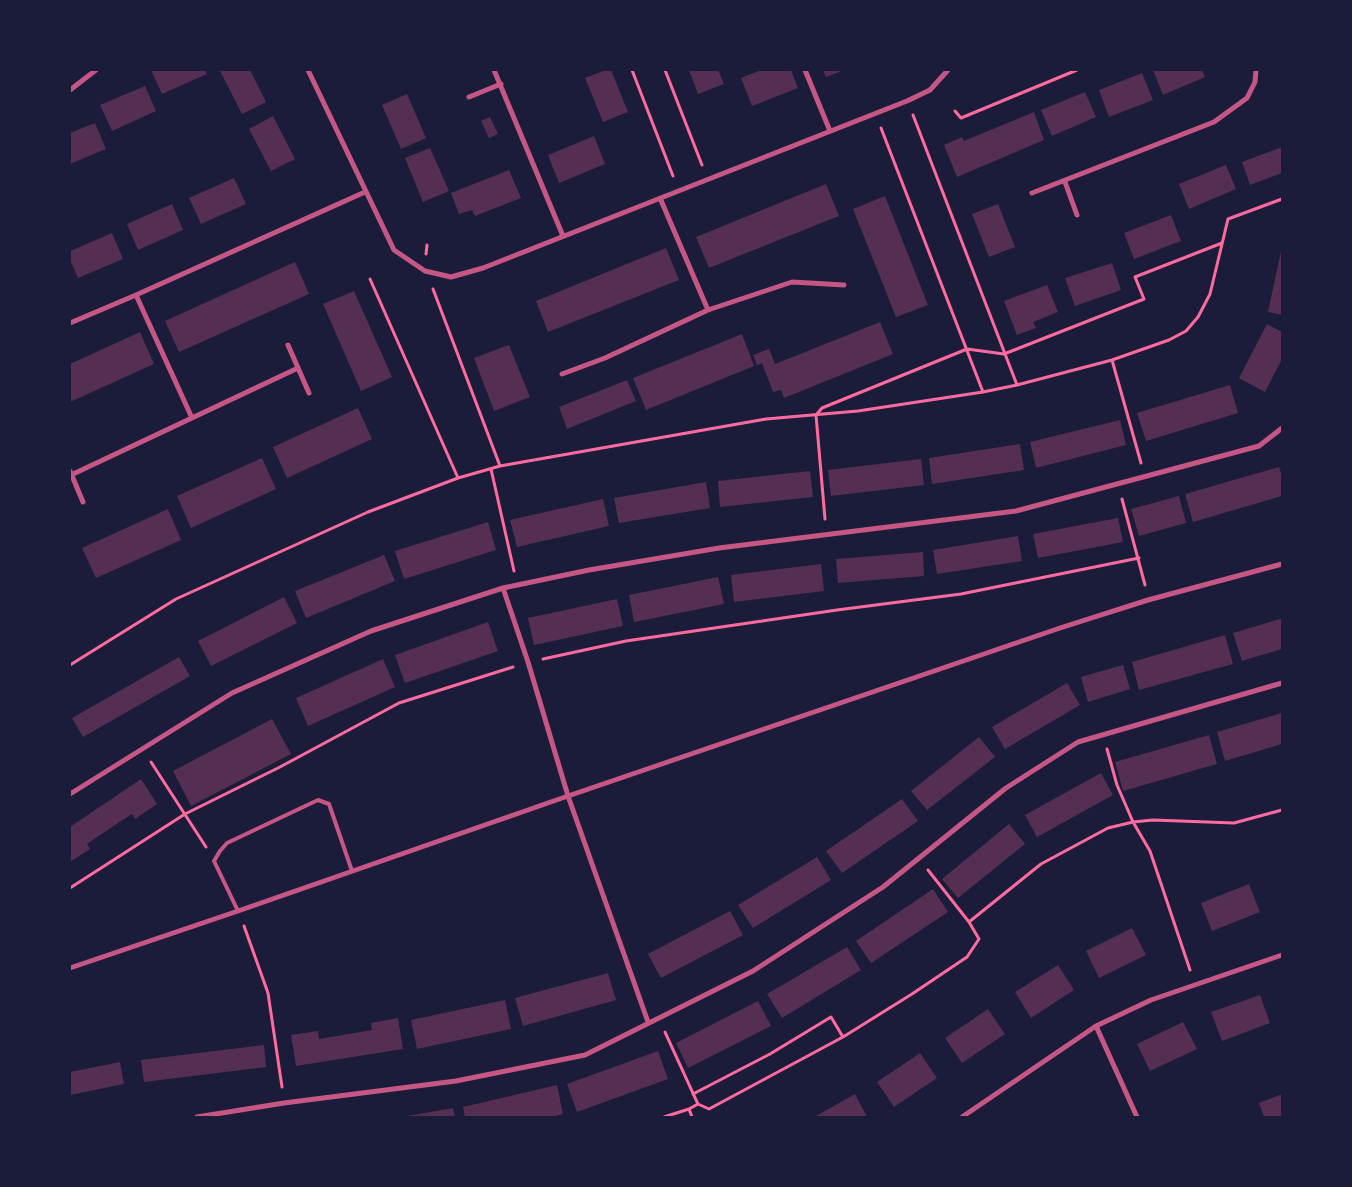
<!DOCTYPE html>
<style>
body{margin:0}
#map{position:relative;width:1352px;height:1187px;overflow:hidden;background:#1b1b3a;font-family:"Open Sans",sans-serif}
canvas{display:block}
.frame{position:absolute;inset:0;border:71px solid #1b1b3a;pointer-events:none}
</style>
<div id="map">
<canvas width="1352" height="1187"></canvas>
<div class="frame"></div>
</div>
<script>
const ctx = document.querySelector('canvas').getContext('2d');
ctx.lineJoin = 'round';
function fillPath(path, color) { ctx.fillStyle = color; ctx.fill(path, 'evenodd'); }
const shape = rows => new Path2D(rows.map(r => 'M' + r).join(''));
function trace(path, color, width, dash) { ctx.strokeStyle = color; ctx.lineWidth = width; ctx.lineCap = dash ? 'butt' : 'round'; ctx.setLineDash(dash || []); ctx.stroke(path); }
fillPath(shape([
 [151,70,205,70,207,74,162,94],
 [223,70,250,70,266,102,242,114,220,71],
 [606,70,611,70,628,112,603,122,585,78],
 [689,70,718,70,724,84,698,94],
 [761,70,791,70,798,88,752,106,741,78],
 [823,70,844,70,826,77],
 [1153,70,1202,70,1205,77,1163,95],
 [1142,73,1153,100,1109,117,1099,90],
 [145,86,156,111,112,131,100,105],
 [1085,92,1096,117,1052,136,1041,110],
 [407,94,426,138,401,149,382,105],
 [1034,112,1044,140,957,177,944,145,962,137,964,141],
 [273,116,295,159,271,171,249,129],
 [490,117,498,134,489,138,481,121],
 [95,123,106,149,70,164,70,133],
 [594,136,605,164,559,183,548,155],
 [1282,147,1282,173,1250,185,1242,162],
 [430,148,449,191,423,202,405,158],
 [1226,165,1236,189,1189,209,1179,184],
 [509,170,521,198,475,216,472,210,459,214,451,193],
 [234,178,246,204,201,224,189,198],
 [826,184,839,216,709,268,696,237],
 [885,196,928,305,896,317,853,209],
 [172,204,183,230,138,250,127,224],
 [998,204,1015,247,989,257,972,214],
 [1171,215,1181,241,1134,259,1124,233],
 [112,233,123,259,78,278,70,260,70,251],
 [666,248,679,280,548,332,536,301],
 [1281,251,1282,251,1282,315,1268,312],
 [295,262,309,294,179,352,165,321],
 [1112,263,1121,290,1075,306,1065,278],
 [1047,285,1058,312,1033,322,1036,328,1017,335,1004,301],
 [354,291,392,377,361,391,323,304],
 [880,322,893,354,784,398,781,390,773,392,762,363,757,365,753,355,769,349,775,364],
 [1267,324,1282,332,1282,359,1265,392,1239,378],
 [140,332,154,364,70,402,70,364],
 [742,334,754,366,646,410,633,378],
 [509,345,530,397,494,411,474,358],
 [627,380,636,401,567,429,559,407],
 [1230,385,1238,413,1146,441,1137,413],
 [358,408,372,439,287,478,273,447],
 [1120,420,1126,445,1036,468,1030,442],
 [1020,444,1024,470,932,484,929,458],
 [262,458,276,489,191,528,177,496],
 [921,459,924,485,831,496,828,470],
 [1279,467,1282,476,1282,496,1193,522,1185,494],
 [810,471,813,497,720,507,718,481],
 [706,482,710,508,619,523,614,498],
 [1179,496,1186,523,1139,536,1131,509],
 [603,499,609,526,517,547,510,520],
 [168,509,181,540,96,578,82,548],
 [1118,518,1123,542,1038,558,1033,534],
 [488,522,496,550,404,579,395,551],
 [1018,536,1022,561,937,574,933,550],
 [923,552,924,576,838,583,836,559],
 [384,555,395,581,306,618,295,591],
 [821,564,824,591,734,602,731,575],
 [718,577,724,604,634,622,629,595],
 [284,597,297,623,211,666,198,641],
 [617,599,623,626,534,645,528,618],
 [1280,619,1282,619,1282,649,1242,661,1233,633],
 [488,622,498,651,405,683,395,655],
 [1225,635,1233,664,1139,690,1132,662],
 [179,657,190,676,83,737,72,718],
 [383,659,395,687,308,726,296,698],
 [1123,665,1130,689,1088,702,1081,677],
 [1067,683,1080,705,1005,749,992,727],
 [1282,713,1282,744,1225,761,1217,732],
 [272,719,291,754,191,806,173,771],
 [1209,735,1217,764,1123,791,1115,762],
 [979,737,995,757,927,810,911,791],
 [1101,773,1113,795,1037,837,1025,815],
 [141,779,157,804,135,819,132,814,109,829,87,844,90,849,70,862,70,827],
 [902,799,918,821,842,873,826,851],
 [1009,824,1025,844,958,898,942,879],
 [817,857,831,880,753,928,738,905],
 [1249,884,1260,912,1212,931,1201,903],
 [933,889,948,912,871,963,856,941],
 [730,911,743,935,661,978,648,954],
 [1132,928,1146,955,1099,978,1086,951],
 [847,947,861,970,782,1018,767,994],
 [1058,965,1074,990,1031,1018,1015,992],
 [608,973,616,1000,523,1026,515,998],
 [1260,995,1270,1023,1222,1041,1211,1012],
 [505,1000,511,1029,417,1049,411,1020],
 [758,1001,771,1026,688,1068,676,1043],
 [988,1009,1005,1034,962,1063,945,1038],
 [398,1018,403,1049,296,1066,291,1035,318,1031,319,1039,372,1030,371,1023],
 [1183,1022,1197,1049,1150,1071,1137,1044],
 [264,1045,266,1067,144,1082,141,1060],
 [658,1051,668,1079,577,1112,567,1084],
 [920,1053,937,1078,894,1107,877,1082],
 [120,1062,124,1084,70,1095,70,1072],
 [557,1085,563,1114,552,1117,465,1117,463,1107],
 [855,1094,867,1117,814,1117,832,1107],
 [1282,1094,1282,1117,1264,1117,1259,1103],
 [453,1108,455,1117,407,1117,407,1116]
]), '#542f53');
trace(shape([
 [632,70,673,176],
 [665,70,702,165],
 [955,111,961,118,1077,70],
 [913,115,1017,385],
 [881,128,983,392],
 [426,254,427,245],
 [370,279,458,478],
 [433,289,500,466],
 [1112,360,1141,463],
 [491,469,514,571],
 [1122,499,1145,585],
 [825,519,816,415,822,408,967,349,1004,354,1144,299,1135,277,1222,243],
 [543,659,626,641,837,610,961,594,1139,558],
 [70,665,176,599,368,512,458,478,500,466,766,419,858,411,983,392,1017,385,1112,360,1169,340,1186,331,1198,317,1210,294,1228,219,1282,199],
 [1107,749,1117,785,1133,822,1150,851,1190,970],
 [151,762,206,847],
 [70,888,185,814,280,767,399,703,513,667],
 [969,922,1041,864,1108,828,1133,822,1153,820,1234,823,1282,810],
 [244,926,268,993,282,1087],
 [665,1032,698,1104,689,1109,692,1117],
 [693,1094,770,1054,831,1017,843,1037],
 [698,1104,709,1109,843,1037,912,994,967,957,979,939,969,922,928,870],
 [664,1117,689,1109]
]), '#ff6b9d', 3);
trace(shape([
 [238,911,214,861,220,851,227,843,318,800,329,804,352,871]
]), '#c65784', 4);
trace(shape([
 [308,70,394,250,425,271,451,277,483,268,907,101,930,90,948,70],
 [494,70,563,236],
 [805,70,830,131],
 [70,90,96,70],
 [469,97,501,84],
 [1065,182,1077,215],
 [1032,193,1214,122,1247,98,1255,82,1256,70],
 [660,198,708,310],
 [136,295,192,418],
 [70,323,136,295,365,192],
 [288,345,309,393],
 [562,374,605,358,708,310,792,282,844,285],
 [70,471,83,502],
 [71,475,298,368],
 [503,588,528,662,568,796,648,1022],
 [70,794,232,693,371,631,503,588,589,570,719,548,1016,511,1259,446,1282,428],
 [70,968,238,911,568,796,1060,628,1148,600,1282,564],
 [1096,1026,1137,1117],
 [197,1117,284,1103,456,1081,585,1055,753,971,883,887,1006,788,1078,742,1282,683],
 [962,1117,1096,1026,1151,1000,1282,955]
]), '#c65784', 5);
</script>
